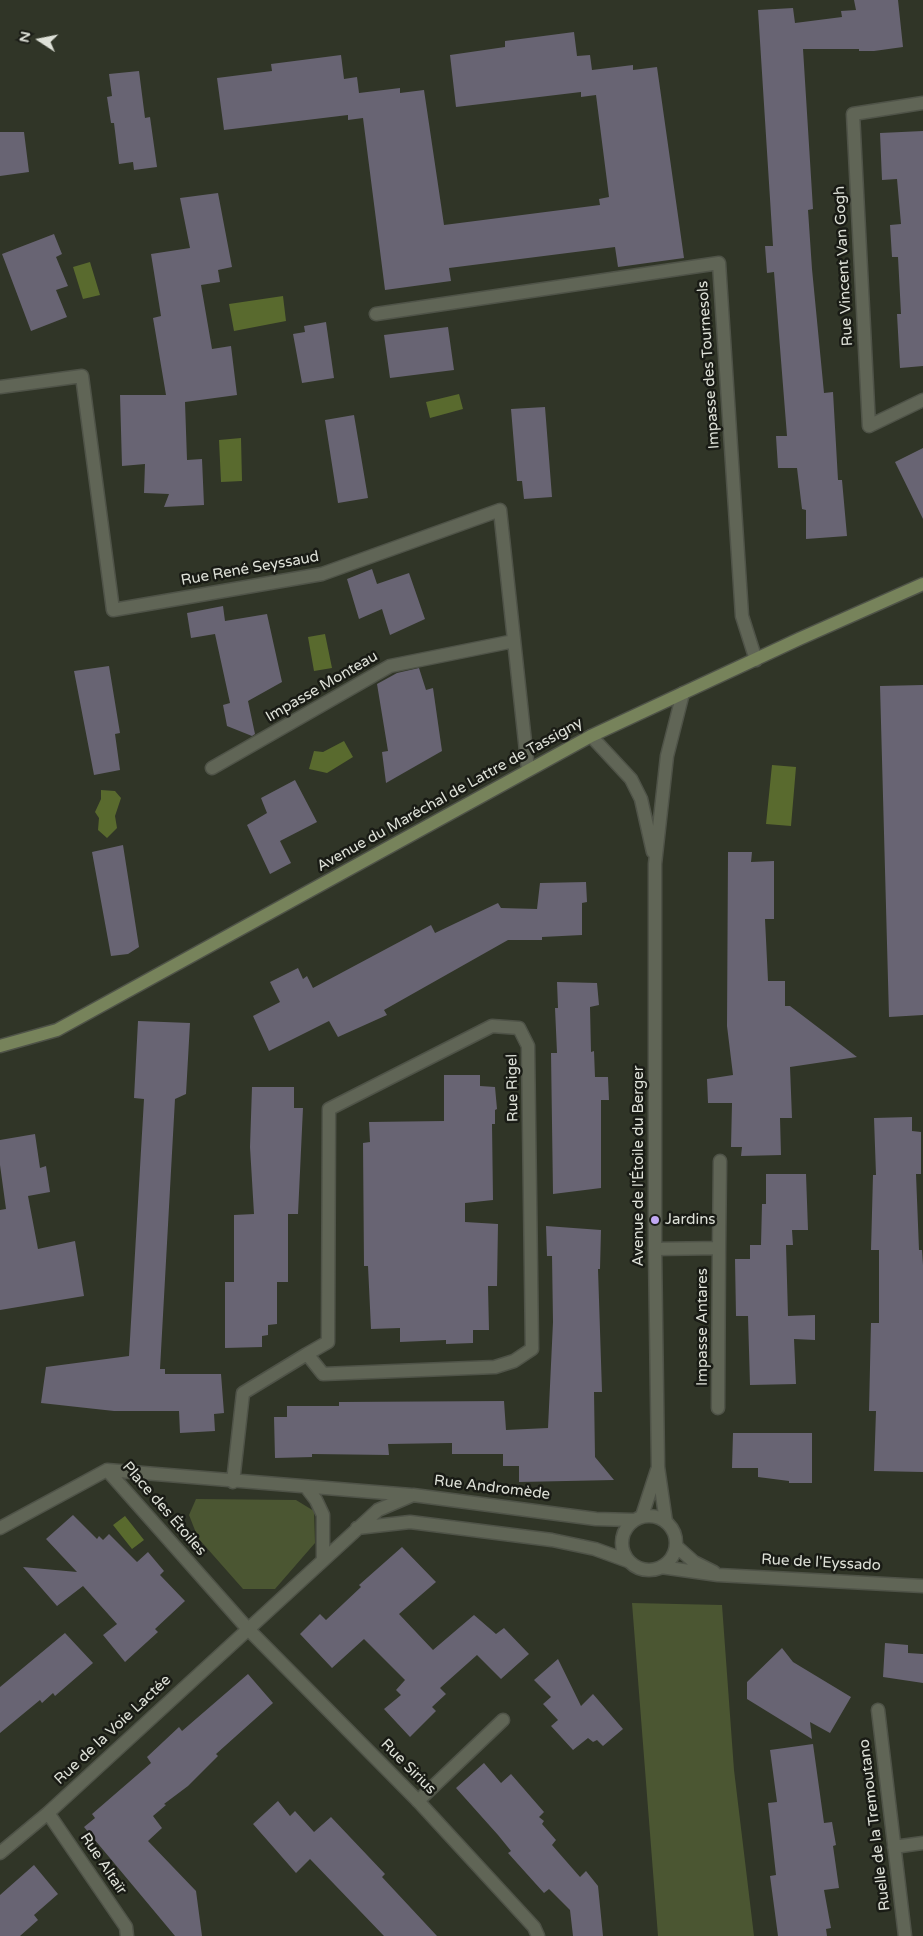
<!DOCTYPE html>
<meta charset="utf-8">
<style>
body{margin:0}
#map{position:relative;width:923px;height:1936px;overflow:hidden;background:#303527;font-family:"Varela Round",sans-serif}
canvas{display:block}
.north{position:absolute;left:15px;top:15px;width:50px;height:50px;-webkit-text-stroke:4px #191b15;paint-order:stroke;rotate:281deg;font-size:14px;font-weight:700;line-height:20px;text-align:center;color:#dee1d8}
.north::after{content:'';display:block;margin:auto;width:18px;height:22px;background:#dee1d8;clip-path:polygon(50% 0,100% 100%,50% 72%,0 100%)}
</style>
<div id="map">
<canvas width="923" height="1936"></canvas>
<div class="north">N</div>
</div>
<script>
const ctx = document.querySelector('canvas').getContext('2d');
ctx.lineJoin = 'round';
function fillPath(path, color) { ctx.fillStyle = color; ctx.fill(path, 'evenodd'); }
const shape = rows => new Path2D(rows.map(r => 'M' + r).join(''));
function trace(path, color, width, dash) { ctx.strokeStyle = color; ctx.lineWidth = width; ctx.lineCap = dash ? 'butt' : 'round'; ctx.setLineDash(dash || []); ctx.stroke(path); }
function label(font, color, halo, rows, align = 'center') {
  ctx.font = font + ' "Varela Round",sans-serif'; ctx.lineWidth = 5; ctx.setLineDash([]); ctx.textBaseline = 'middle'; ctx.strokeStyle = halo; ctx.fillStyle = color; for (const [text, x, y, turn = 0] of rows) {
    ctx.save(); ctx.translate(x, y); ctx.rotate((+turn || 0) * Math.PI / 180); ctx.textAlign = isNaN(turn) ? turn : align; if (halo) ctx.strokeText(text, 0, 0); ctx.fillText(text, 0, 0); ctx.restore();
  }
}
fillPath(shape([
 [196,1499,296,1500,314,1511,315,1543,275,1589,243,1589,198,1538,189,1515],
 [632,1603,722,1605,734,1770,754,1936,658,1936]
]), '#4b5632');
fillPath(shape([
 [90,262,100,295,83,299,73,267],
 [283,296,286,321,234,331,229,304],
 [459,394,463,409,430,418,426,402],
 [241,438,242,481,221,482,219,440],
 [325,634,332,668,314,671,308,637],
 [344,741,353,757,327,773,309,769,314,751,323,752],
 [772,765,796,767,791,826,766,824],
 [101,790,115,791,121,798,115,816,117,828,107,838,98,830,99,818,95,812,101,799],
 [125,1516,144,1540,132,1549,113,1525]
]), '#596a2e');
fillPath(shape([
 [854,0,898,0,903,47,874,51,859,51,859,49,803,49,813,209,808,210,812,269,824,393,833,392,838,480,842,480,847,536,806,539,806,510,802,509,797,468,778,468,776,436,787,436,774,272,767,273,765,246,773,246,758,10,793,8,795,23,842,17,841,11,856,10],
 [574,32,577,56,590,55,592,70,633,65,633,70,657,67,684,258,618,267,615,247,449,268,451,281,385,290,363,118,348,120,348,115,224,130,217,78,272,71,271,64,341,55,344,79,357,77,359,93,400,88,400,93,424,90,444,225,600,205,599,199,609,197,596,95,581,97,581,92,456,107,450,55,505,47,505,41],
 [139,71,145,118,150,117,157,167,134,170,133,162,119,164,114,123,111,123,107,97,112,96,109,74],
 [923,131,923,366,900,368,897,314,901,314,898,257,892,257,890,225,901,224,897,179,882,180,880,133],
 [0,132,24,132,29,172,0,176],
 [218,193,232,267,218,270,220,282,201,285,212,349,231,346,237,395,185,402,187,460,202,459,204,505,164,507,169,494,144,493,145,464,122,466,120,395,166,395,153,318,161,316,151,254,190,248,180,198],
 [54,234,62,254,56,257,68,286,56,290,67,317,31,331,2,254],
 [326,322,334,378,302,383,293,334,305,332,304,326],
 [448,327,454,370,390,378,384,335],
 [545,407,552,497,524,499,522,481,517,481,511,409],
 [354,415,368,498,338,503,325,420],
 [923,448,923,519,895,462],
 [372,569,377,584,409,573,425,619,390,635,382,609,359,619,347,579],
 [223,606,225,621,267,614,282,682,248,701,255,734,252,736,227,726,223,705,230,703,215,634,191,638,187,613],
 [109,666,120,733,115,734,120,770,94,775,74,671],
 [419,668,426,690,433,688,442,751,386,783,382,752,388,751,377,684,397,673],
 [923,685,923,1015,889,1017,880,686],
 [295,780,317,822,280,841,291,863,270,874,247,825,267,813,261,798],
 [123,845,139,947,128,954,111,956,92,852],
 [728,852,752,852,751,862,774,861,774,919,765,919,768,981,785,981,785,1006,790,1006,857,1057,790,1067,792,1118,780,1118,781,1155,741,1156,742,1147,731,1147,732,1103,708,1103,707,1079,733,1075,727,1026],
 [586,882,587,902,582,903,582,935,542,937,542,940,508,940,384,1010,387,1015,338,1037,329,1021,269,1051,253,1016,280,1002,270,982,298,968,303,979,307,976,313,988,431,925,435,933,498,903,501,908,537,909,540,883],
 [557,982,597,983,599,1005,590,1007,591,1052,594,1051,595,1077,608,1077,609,1100,601,1100,601,1188,553,1194,551,1053,557,1053,555,1008,558,1008],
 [138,1021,190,1023,186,1094,175,1099,160,1369,165,1369,165,1374,221,1374,224,1413,214,1414,215,1431,180,1433,179,1411,114,1411,41,1403,46,1367,129,1356,144,1099,134,1098],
 [444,1075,480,1075,480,1086,495,1087,497,1109,495,1110,495,1124,492,1124,493,1200,465,1203,465,1222,498,1224,497,1286,488,1286,489,1330,473,1330,473,1343,446,1344,446,1340,400,1342,400,1328,371,1329,368,1266,364,1266,363,1143,370,1142,369,1122,444,1121],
 [252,1087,294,1087,294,1108,303,1108,298,1214,288,1214,288,1282,277,1282,277,1324,268,1325,268,1335,262,1336,262,1347,225,1348,225,1282,234,1282,234,1215,254,1214,250,1147],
 [912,1117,912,1131,921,1132,921,1174,916,1174,919,1250,922,1250,923,1265,923,1472,874,1471,876,1411,869,1411,871,1323,879,1323,879,1250,871,1250,873,1175,876,1175,874,1118],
 [35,1134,40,1168,46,1166,50,1192,28,1196,38,1249,75,1241,84,1296,0,1310,0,1210,6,1209,0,1165,0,1140],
 [766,1174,806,1174,808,1230,792,1230,793,1245,786,1245,788,1316,815,1315,815,1340,794,1339,796,1384,750,1385,748,1316,736,1316,735,1259,750,1259,750,1245,761,1245,762,1204,766,1204],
 [546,1226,601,1230,600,1269,598,1269,602,1392,594,1392,595,1457,614,1480,519,1482,519,1466,503,1466,503,1454,452,1454,452,1443,388,1444,389,1455,312,1454,312,1457,275,1458,274,1417,287,1417,287,1406,339,1406,339,1402,504,1401,506,1430,548,1428,553,1322,552,1256,547,1256],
 [733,1433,812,1433,812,1483,789,1483,789,1481,758,1477,758,1468,732,1468],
 [73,1515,97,1539,99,1536,103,1540,109,1534,137,1562,148,1552,164,1571,160,1575,185,1601,155,1629,158,1632,125,1662,103,1635,117,1624,83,1586,57,1606,23,1567,77,1572,46,1539],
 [402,1547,436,1582,399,1614,433,1650,474,1615,496,1634,504,1628,529,1654,501,1679,477,1655,440,1688,446,1694,432,1707,436,1711,410,1737,384,1709,401,1695,396,1690,405,1680,364,1639,332,1668,300,1634,320,1614,326,1620,361,1587,359,1585],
 [65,1633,93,1663,55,1696,53,1693,42,1703,40,1700,0,1733,0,1687],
 [885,1643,908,1645,908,1653,923,1654,923,1683,883,1677],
 [782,1648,793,1662,851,1697,830,1733,810,1722,812,1739,747,1699,747,1682],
 [558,1659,581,1706,593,1694,623,1729,603,1746,597,1740,593,1742,588,1738,573,1750,551,1726,558,1720,543,1704,551,1697,534,1680],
 [248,1674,273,1703,216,1754,218,1756,188,1786,164,1804,166,1805,153,1816,162,1828,148,1841,196,1891,202,1936,175,1936,84,1827,95,1818,92,1814,151,1763,147,1757,179,1727,182,1731],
 [813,1744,824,1823,832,1822,836,1845,833,1846,839,1888,824,1890,831,1928,826,1929,827,1936,778,1936,770,1876,776,1875,768,1803,777,1802,770,1750],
 [484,1763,501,1783,511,1774,544,1812,539,1817,544,1821,542,1824,556,1840,552,1845,580,1877,586,1871,598,1886,603,1936,573,1936,570,1910,549,1889,544,1893,508,1853,511,1851,498,1835,456,1788],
 [278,1801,290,1816,295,1811,314,1832,331,1817,385,1874,382,1877,437,1936,384,1936,310,1859,296,1873,253,1824],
 [34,1865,58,1894,34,1915,38,1920,20,1936,0,1936,0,1895]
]), '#686473');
const lane = shape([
 [719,1248,720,1161],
 [655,1249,719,1248,718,1408],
 [418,1801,503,1720]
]);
const street = shape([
 [923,103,853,114,869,426,923,400],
 [376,314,719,263,742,616,756,660],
 [0,387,82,376,113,610,322,574,500,510,528,770],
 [591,736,631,779,641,799,653,852],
 [212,768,390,666,514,641],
 [107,1470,247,1628,418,1801,534,1927,538,1936],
 [107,1470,411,1495],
 [233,1482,243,1393,307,1354,328,1342,329,1109,492,1026,519,1028,528,1046,532,1349,514,1361,495,1367,323,1374,307,1354],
 [306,1487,316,1500,323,1515,323,1558],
 '622 1543a27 27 0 1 1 54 0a27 27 0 1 1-54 0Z',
 [642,1516,657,1470],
 [666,1522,658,1467,655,1249,655,864,667,756,683,693],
 [0,1528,107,1470],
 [357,1528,410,1522,552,1540,595,1549,628,1561],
 [676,1546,694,1562,714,1572],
 [661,1567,718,1575,923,1586],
 [878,1710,905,1936],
 [48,1813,126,1927,127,1936],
 [894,1847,923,1843],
 [0,1853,48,1813,378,1510,413,1495,596,1519,633,1520]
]);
const secondary = shape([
 [0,1046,57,1030,591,736,799,639,923,584]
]);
trace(lane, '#4f5348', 15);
trace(street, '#4f5348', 15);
trace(secondary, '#4f5348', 15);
trace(lane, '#606556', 12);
trace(street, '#606556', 12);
trace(secondary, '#77835b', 12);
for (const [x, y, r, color] of [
 [655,1220,5,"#c1a8f3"]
]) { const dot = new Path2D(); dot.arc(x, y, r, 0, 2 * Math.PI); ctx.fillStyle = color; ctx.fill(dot); trace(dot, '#191b15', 2); }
label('15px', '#dee1d8', '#191b15', [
 ["Rue Vincent Van Gogh",844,266,-93],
 ["Impasse des Tournesols",709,365,-94],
 ["Rue René Seyssaud",250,569,-10],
 ["Impasse Monteau",322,687,-30],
 ["Avenue du Maréchal de Lattre de Tassigny",450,795,-29],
 ["Rue Rigel",513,1088,-91],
 ["Avenue de l'Étoile du Berger",639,1166,-90],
 ["Impasse Antares",703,1327,-90],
 ["Rue Andromède",492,1488,7],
 ["Place des Étoiles",164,1509,49],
 ["Rue de l'Eyssado",821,1563,3],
 ["Rue de la Voie Lactée",113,1730,-43],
 ["Rue Sirius",408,1767,45],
 ["Ruelle de la Tremoutano",875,1825,-97],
 ["Rue Altaïr",103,1864,56]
]);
label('15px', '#dee1d8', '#191b15', [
 ["Jardins",665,1220]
], 'left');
</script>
